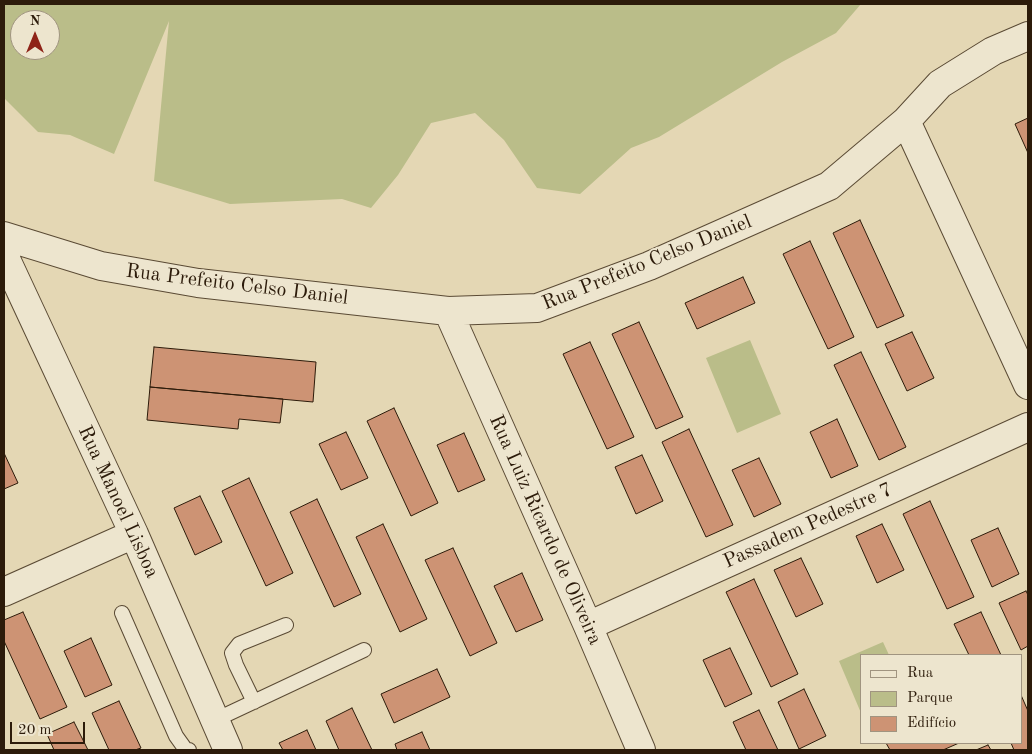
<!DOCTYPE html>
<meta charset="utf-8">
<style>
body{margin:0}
#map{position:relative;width:1032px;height:754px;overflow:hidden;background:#e4d7b4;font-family:"Old Standard TT",serif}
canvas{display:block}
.frame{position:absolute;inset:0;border:5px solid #2c1b0a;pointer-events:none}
.legend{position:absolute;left:860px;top:654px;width:162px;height:90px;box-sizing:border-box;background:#ede5ce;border:1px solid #a09480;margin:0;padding:6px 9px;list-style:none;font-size:15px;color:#2c1b0a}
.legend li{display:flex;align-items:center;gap:10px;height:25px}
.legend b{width:25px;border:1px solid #a09480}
.north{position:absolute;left:10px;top:10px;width:50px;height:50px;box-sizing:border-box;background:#ede5ce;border:1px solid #a09480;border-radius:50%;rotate:0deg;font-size:14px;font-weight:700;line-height:20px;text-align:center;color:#2c1b0a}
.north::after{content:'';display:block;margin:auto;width:18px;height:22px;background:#8f2418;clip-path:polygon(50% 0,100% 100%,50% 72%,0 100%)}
.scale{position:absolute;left:10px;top:722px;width:75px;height:22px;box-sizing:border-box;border:2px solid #2c1b0a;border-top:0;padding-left:6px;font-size:15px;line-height:18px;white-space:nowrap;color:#2c1b0a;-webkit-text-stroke:4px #ede5ce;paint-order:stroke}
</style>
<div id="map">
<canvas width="1032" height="754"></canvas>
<div class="frame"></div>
<ul class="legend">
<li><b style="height:6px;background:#ede5ce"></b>Rua</li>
<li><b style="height:14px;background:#babd89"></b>Parque</li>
<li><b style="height:14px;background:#cd9374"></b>Edifício</li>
</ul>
<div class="north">N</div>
<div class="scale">20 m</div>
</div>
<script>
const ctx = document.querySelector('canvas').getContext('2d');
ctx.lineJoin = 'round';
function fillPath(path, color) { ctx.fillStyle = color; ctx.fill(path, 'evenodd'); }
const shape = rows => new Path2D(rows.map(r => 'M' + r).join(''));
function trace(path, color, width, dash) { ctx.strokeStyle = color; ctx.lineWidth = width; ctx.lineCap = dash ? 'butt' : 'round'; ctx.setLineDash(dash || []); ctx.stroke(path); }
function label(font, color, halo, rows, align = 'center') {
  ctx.font = font + ' "Old Standard TT",serif'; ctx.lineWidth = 4; ctx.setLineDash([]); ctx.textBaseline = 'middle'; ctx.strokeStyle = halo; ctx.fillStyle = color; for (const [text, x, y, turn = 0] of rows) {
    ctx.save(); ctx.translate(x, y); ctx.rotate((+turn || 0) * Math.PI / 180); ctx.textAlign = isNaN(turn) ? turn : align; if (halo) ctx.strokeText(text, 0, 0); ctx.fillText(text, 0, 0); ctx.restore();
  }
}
fillPath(shape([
 [4,4,861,4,836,33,782,62,659,137,631,148,580,194,537,188,504,140,475,113,431,123,398,175,371,208,342,199,230,204,154,181,169,21,114,154,70,135,38,132,4,98],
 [20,20,50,20,50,50,20,50],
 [750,340,781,414,737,433,706,358],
 [883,642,889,655,861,655,861,713,839,661]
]), '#babd89');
const building = shape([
 [1028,118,1028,153,1015,124,1028,118],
 [860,220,904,316,877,328,833,233,860,220],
 [810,241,854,337,828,349,783,254,810,241],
 [743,277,755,303,697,329,685,303,743,277],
 [639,322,683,417,656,429,612,334,639,322],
 [912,332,934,378,907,391,885,344,912,332],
 [590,342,634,437,607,449,563,354,590,342],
 [154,347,316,362,313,402,150,387,154,347],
 [861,352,906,447,879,460,834,365,861,352],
 [150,387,283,399,280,423,239,419,238,429,147,420,150,387],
 [394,408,438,503,411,516,367,421,394,408],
 [837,419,858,466,831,478,810,432,837,419],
 [689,429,733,525,706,537,662,442,689,429],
 [346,432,368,478,341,490,319,444,346,432],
 [464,433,485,480,458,492,437,445,464,433],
 [4,453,18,483,4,489,4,453],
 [642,455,663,501,636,514,615,467,642,455],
 [759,458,781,504,754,517,732,470,759,458],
 [249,478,293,573,266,586,222,491,249,478],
 [200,496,222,542,195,555,174,508,200,496],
 [317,499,361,594,334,607,290,512,317,499],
 [930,501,974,597,947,609,903,514,930,501],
 [383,524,427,619,400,632,356,537,383,524],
 [882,524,904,570,877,583,856,536,882,524],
 [998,528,1019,574,992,587,971,540,998,528],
 [453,548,497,643,470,656,425,560,453,548],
 [801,558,823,604,796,617,774,570,801,558],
 [522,573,543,620,516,632,494,586,522,573],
 [754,579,798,674,771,687,726,592,754,579],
 [1026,591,1028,595,1028,646,1021,650,999,603,1026,591],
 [23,612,67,707,40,719,4,641,4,620,23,612],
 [981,612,1001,655,969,655,954,624,981,612],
 [91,638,112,685,85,697,64,651,91,638],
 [730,648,752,694,725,707,703,660,730,648],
 [437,669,450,697,394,723,381,694,437,669],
 [804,689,826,736,799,749,778,702,804,689],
 [1021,695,1028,711,1028,750,1014,750,1011,743,1021,743,1021,695],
 [119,701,141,748,135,750,109,750,92,713,119,701],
 [352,708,372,750,339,750,326,721,352,708],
 [759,710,778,750,746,750,733,722,759,710],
 [74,722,88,750,54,750,47,734,74,722],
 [307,730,316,750,283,750,279,743,307,730],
 [422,732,430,750,397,750,395,744,422,732],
 [886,743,959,743,943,750,890,750,886,743],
 [988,745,991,750,976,750,988,745]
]);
fillPath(building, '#cd9374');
trace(building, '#2c1b0a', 1);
const service = shape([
 [122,613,176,736,186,750,189,750],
 [254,702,236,665,232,653,239,644,286,625],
 [215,720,364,650]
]);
const minor = shape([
 [906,121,1028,385],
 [4,236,101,266,198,283,448,311,537,308,649,266,829,186,906,121,940,84,993,51,1028,36],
 [4,255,134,534,228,750],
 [448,311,588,626,641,750],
 [4,592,134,534],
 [588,626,1028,427]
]);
trace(service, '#5a4a34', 16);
trace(minor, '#5a4a34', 30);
trace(service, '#ede5ce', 14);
trace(minor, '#ede5ce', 28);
label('20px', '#2c1b0a', '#ede5ce', [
 ["Rua Prefeito Celso Daniel",647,263,-22],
 ["Rua Prefeito Celso Daniel",237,285,7],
 ["Rua Manoel Lisboa",118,502,65],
 ["Passadem Pedestre 7",808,526,-24],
 ["Rua Luiz Ricardo de Oliveira",545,530,66]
]);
</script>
